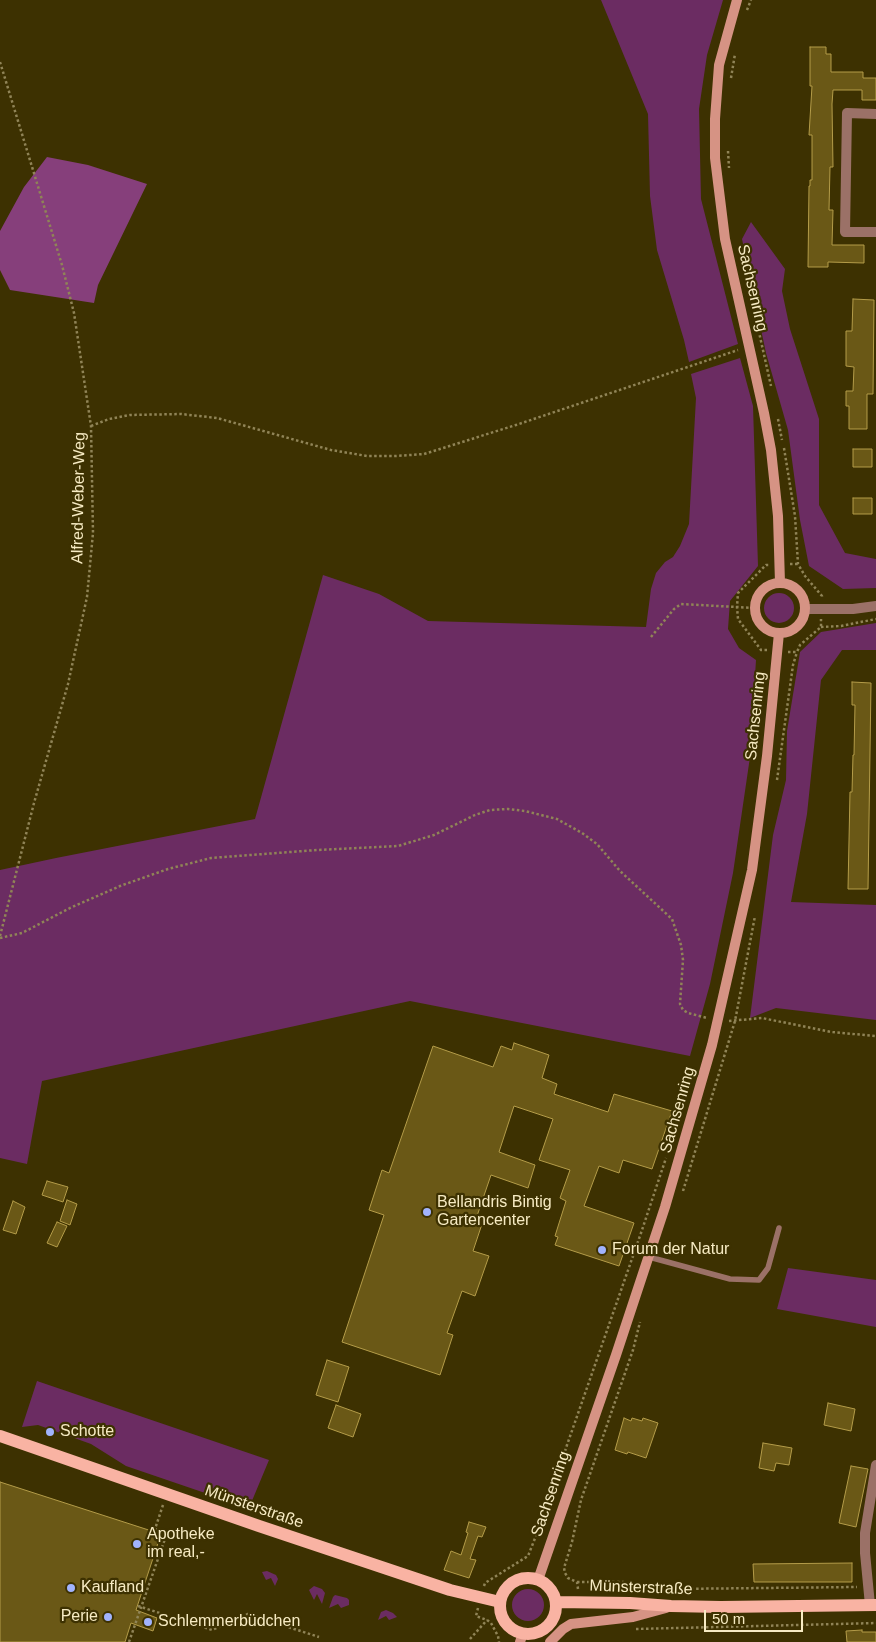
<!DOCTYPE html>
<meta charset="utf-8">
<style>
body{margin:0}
#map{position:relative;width:876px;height:1642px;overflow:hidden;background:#3d3101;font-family:Arial,sans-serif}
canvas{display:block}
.scale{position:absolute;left:704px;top:1610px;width:99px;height:22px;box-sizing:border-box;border:2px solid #f7ebc3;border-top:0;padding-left:6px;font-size:15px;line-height:18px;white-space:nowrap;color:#f7ebc3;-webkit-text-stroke:4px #3d3101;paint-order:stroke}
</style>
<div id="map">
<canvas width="876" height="1642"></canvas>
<div class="scale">50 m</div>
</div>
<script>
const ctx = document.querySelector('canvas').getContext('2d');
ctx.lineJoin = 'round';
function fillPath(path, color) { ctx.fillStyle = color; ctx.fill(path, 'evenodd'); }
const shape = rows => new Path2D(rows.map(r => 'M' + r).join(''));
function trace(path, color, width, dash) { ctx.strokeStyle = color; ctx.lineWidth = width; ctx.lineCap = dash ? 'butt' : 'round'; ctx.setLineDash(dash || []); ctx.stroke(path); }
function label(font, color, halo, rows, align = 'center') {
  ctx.font = font + ' Arial,sans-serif'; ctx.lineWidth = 4.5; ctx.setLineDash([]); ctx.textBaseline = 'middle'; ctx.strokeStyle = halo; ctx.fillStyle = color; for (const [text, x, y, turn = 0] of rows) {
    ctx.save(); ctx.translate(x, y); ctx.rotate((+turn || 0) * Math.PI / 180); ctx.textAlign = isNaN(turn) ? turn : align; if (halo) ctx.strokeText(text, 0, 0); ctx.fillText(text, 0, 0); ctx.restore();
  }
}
fillPath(shape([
 [601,0,723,0,707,55,699,109,701,199,738,344,689,362,684,340,657,250,650,196,648,114],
 [751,222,785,269,782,291,790,329,819,419,819,505,845,553,876,559,876,588,843,589,809,566,800,520,788,430,766,353,742,239],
 [740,358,753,406,758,566,730,601,728,629,739,648,756,660,750,757,733,873,710,984,690,1056,410,1001,42,1081,27,1164,0,1158,0,870,56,858,255,819,323,575,379,594,428,621,646,627,651,589,656,573,665,562,673,557,680,546,689,524,696,398,691,374],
 '764 608a15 15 0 1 1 30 0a15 15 0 1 1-30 0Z',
 [876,623,876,650,842,650,821,680,807,814,791,902,876,905,876,1020,776,1008,750,1018,773,835,786,780,787,731,800,652,821,632],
 [788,1268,876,1280,876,1327,777,1309],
 [37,1381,269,1460,249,1508,126,1466,91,1444,38,1425,22,1427],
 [267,1571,276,1575,278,1579,275,1586,271,1578,266,1580,262,1572],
 [314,1586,322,1589,325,1593,322,1604,317,1594,314,1600,309,1590],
 '512 1605a16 16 0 1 1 32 0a16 16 0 1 1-32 0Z',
 [335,1595,347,1598,349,1600,349,1605,341,1608,338,1604,329,1608,333,1597],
 [386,1610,393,1613,397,1617,389,1620,386,1616,378,1620,381,1612]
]), '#6b2c62');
fillPath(shape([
 [47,157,88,165,147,184,98,285,94,303,10,290,0,270,0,231,24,187]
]), '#863f7b');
const building = shape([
 [810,47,826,47,826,54,831,54,831,72,863,72,863,78,876,78,876,100,862,100,862,90,833,90,832,104,833,167,830,167,829,210,833,210,832,245,864,245,864,263,828,262,828,267,808,267,809,186,810,186,810,180,812,180,812,135,809,135,812,86,810,86,810,47],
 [853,299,874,300,873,394,867,394,867,429,849,429,849,406,846,406,846,391,853,391,854,367,846,366,846,331,852,331,853,299],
 [853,449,872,449,872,467,853,467,853,449],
 [853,498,872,498,872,514,853,514,853,498],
 [852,682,871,683,868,889,848,889,850,792,852,792,853,755,854,755,855,705,852,705,852,682],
 [514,1043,549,1055,542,1078,557,1084,554,1094,608,1112,614,1094,672,1111,652,1169,623,1160,619,1173,599,1166,584,1206,634,1223,619,1266,555,1245,558,1237,555,1236,566,1201,560,1198,570,1170,539,1160,553,1119,514,1106,499,1152,535,1165,528,1188,491,1175,476,1219,483,1221,473,1251,489,1256,475,1296,462,1291,447,1333,453,1335,440,1375,342,1342,384,1215,369,1210,382,1170,389,1173,433,1046,493,1067,501,1046,512,1050,514,1043],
 [47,1181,68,1187,63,1202,42,1195,47,1181],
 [67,1200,77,1204,70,1225,60,1221,67,1200],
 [13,1201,25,1207,16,1234,3,1230,13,1201],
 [57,1222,67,1226,57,1247,47,1243,57,1222],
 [327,1360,349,1367,338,1402,316,1395,327,1360],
 [828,1403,855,1409,851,1431,824,1425,828,1403],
 [336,1405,361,1414,353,1437,328,1428,336,1405],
 [624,1418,631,1421,632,1418,642,1421,643,1418,658,1423,646,1458,628,1452,627,1454,615,1450,624,1418],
 [763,1443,792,1448,789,1465,776,1463,774,1471,759,1468,763,1443],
 [851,1466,868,1469,856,1527,839,1523,851,1466],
 [0,1482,161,1534,136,1610,157,1618,153,1631,131,1623,125,1642,0,1642,0,1482],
 [469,1522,486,1527,482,1537,478,1536,470,1559,476,1560,469,1578,444,1570,451,1551,461,1555,468,1533,466,1532,469,1522],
 [852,1563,852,1582,754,1582,753,1564,852,1563],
 [862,1630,862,1632,876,1632,876,1642,847,1642,846,1631,862,1630]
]);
fillPath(building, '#6a5816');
trace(building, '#b49c49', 1);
trace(shape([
 [747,10,751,0],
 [0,62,62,265,74,313,91,426,93,533,87,597,68,684,34,803,0,936],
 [731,78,735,54],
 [728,151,729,168],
 [752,301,771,386],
 [778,419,782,440],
 [91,426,109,419,130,415,181,414,217,418,331,450,367,456,396,456,424,454,516,425,738,350],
 [784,448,795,516,798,564,805,576,822,596,822,599],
 [790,564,798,564],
 [821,627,841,626,876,619],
 [651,637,674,609,681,604,755,608],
 [767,650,761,650,738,619,737,607,738,593,766,565,770,565],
 [788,652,797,652,800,645,821,627,821,619],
 [777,780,793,665,797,652],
 [0,938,22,933,70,908,120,886,168,869,211,858,317,850,398,846,434,835,475,815,490,810,508,809,525,811,557,819,582,833,597,844,620,871,672,919,681,945,683,960,680,1004,683,1010,688,1013,707,1018],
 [729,1021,762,1018,831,1032,876,1036],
 [683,1191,735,1021,755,916],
 [163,1505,155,1529,167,1533],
 [577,1582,623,1582,638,1587,671,1589,857,1587],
 [484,1586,485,1583,528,1556,547,1508,567,1445,641,1233,666,1158],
 [578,1589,577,1582,568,1578,565,1573,564,1568,572,1542,581,1500,633,1350,640,1322],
 [138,1606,212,1630,248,1614,319,1637],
 [478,1608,476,1616,487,1620,491,1623,498,1636,499,1642],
 [636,1629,876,1623],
 [470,1639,487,1620],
 [129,1642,167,1533,175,1536]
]), '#908457', 2.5, [2.5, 2.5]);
trace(shape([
 [649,1257,730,1279,759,1280,768,1268,779,1228]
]), '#9b7167', 5.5);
trace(shape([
 [876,114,847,113,845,232,876,232],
 [805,609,853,609,876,606],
 [870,1605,865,1553,865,1533,876,1465]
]), '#9b7167', 10);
trace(shape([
 [737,0,719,65,715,119,715,158,725,239,764,413,771,450,778,516,780,583],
 '755 608a25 25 0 1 1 50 0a25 25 0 1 1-50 0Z',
 [538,1580,616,1355,665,1207,712,1045,752,870,767,756,779,633],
 [520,1642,523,1633],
 [550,1642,563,1629,571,1624,633,1617,666,1608]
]), '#d69384', 10);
trace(shape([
 [0,1436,259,1526,450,1590,500,1602],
 '500 1606a28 28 0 1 1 56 0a28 28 0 1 1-56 0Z',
 [556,1602,630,1603,671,1606,721,1607,876,1605]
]), '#f9b3a3', 12);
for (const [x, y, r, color] of [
 [427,1212,5,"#a1b3fd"],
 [602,1250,5,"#a1b3fd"],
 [50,1432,5,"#a1b3fd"],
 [137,1544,5,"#a1b3fd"],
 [71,1588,5,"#a1b3fd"],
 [108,1617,5,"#a1b3fd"],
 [148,1622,5,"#a1b3fd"]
]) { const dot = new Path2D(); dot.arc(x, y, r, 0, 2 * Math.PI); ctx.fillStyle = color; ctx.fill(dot); trace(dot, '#3d3101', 2); }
label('16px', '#f7ebc3', '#3d3101', [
 ["Sachsenring",752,288,77],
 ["Alfred-Weber-Weg",79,498,-89],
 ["Sachsenring",756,716,-84],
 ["Sachsenring",678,1110,-74],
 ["Sachsenring",551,1494,-71],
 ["Münsterstraße",254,1507,19],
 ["Münsterstraße",641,1588,2]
]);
label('16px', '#f7ebc3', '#3d3101', [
 ["Bellandris Bintig",437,1203],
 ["Gartencenter",437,1221],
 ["Forum der Natur",612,1250],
 ["Schotte",60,1432],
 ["Apotheke",147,1535],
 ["im real,-",147,1553],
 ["Kaufland",81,1588],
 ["Perie",98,1617,"right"],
 ["Schlemmerbüdchen",158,1622]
], 'left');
</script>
